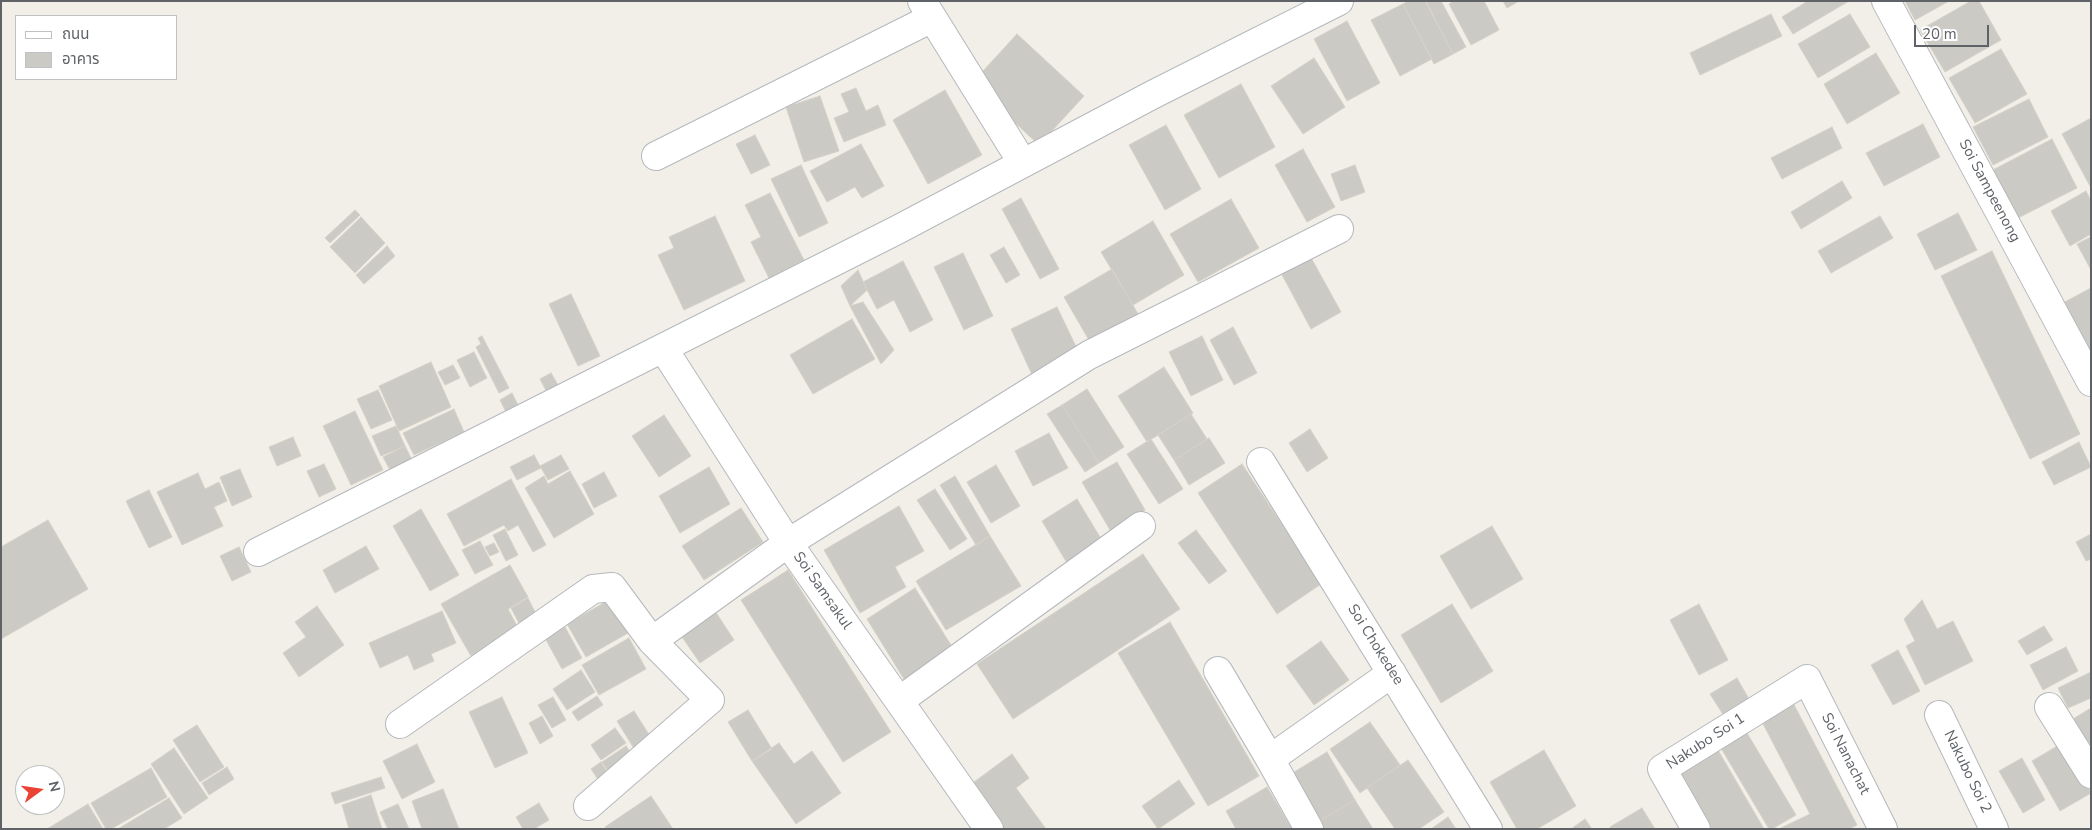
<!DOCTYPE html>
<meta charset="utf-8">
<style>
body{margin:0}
#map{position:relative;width:2092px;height:830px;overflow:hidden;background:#f1efe8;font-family:"Nunito Sans","Noto Sans Thai",sans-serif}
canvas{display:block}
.frame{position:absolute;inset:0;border:2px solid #5f6368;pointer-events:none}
.legend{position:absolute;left:15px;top:15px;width:162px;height:65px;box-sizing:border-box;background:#fff;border:1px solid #bfc1c3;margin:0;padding:6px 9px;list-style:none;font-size:15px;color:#5f6368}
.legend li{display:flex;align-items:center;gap:10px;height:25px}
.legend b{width:25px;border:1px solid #bfc1c3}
.north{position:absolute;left:15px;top:765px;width:50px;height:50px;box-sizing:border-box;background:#fff;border:1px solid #bfc1c3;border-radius:50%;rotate:76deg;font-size:14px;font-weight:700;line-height:20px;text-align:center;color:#5f6368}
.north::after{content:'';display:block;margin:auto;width:18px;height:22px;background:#ea4335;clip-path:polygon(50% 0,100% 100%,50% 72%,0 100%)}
.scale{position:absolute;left:1914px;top:25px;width:75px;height:22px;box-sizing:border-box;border:2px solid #5f6368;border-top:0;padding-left:6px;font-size:15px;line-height:18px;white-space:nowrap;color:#5f6368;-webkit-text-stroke:4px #fff;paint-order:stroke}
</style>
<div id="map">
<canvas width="2092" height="830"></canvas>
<div class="frame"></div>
<ul class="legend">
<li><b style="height:6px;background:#fff"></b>ถนน</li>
<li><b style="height:14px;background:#cccac5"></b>อาคาร</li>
</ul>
<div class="north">N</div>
<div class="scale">20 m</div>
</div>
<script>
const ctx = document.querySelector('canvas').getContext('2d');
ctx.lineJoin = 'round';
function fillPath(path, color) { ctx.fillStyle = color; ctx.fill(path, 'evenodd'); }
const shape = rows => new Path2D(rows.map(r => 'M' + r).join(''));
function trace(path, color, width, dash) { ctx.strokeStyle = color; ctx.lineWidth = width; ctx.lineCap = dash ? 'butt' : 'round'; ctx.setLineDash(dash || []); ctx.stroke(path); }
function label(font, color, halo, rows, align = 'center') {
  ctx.font = font + ' "Nunito Sans",sans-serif'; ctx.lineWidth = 4.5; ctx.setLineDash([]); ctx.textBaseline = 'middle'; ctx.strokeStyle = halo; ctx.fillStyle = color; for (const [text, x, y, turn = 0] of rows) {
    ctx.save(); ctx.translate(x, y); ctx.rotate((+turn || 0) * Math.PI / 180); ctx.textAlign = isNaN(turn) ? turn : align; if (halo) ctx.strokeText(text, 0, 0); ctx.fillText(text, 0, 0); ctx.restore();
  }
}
const building = shape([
 [1408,1,1426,1,1453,54,1434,64,1403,4,1408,1],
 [1425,1,1441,1,1466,47,1453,54,1425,1],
 [1454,1,1484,1,1499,30,1471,45,1449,4,1454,1],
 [1503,1,1519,1,1507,8,1503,1],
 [1808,1,1849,1,1793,34,1782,17,1808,1],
 [1905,1,1949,1,1915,20,1905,1],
 [1971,1,1979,1,2001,40,1945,72,1920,30,1971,1],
 [1403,4,1432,59,1400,76,1371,20,1403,4],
 [1771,14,1782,36,1700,75,1690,53,1771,14],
 [1850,14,1870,47,1818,78,1798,44,1850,14],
 [1347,21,1380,83,1347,101,1314,39,1347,21],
 [1017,34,1084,96,1039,145,972,83,1017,34],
 [2001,49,2027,94,1975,123,1949,78,2001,49],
 [1876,53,1900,93,1847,124,1824,84,1876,53],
 [1314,58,1345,107,1303,134,1271,86,1314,58],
 [1241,84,1275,147,1219,178,1184,115,1241,84],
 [856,88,866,111,878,105,886,125,844,142,834,118,849,112,841,94,856,88],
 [945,90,982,155,928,184,893,120,945,90],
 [820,96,839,151,804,162,786,107,820,96],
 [2029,99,2048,137,1993,165,1973,127,2029,99],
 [2091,118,2091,188,2062,134,2091,118],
 [1923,124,1940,157,1884,186,1866,153,1923,124],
 [1166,125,1201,189,1165,210,1129,145,1166,125],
 [1832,127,1842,148,1782,179,1771,158,1832,127],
 [755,135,770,165,751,174,736,144,755,135],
 [2052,139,2077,188,2016,219,1991,171,2052,139],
 [861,144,884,186,862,198,855,187,827,202,810,171,861,144],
 [1303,149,1335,207,1307,222,1275,165,1303,149],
 [801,165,828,223,799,237,771,179,801,165],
 [1355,165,1365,192,1341,201,1331,174,1355,165],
 [1842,181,1852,198,1801,229,1791,212,1842,181],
 [2086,191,2091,201,2091,234,2070,246,2051,211,2086,191],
 [770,193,804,260,769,278,751,242,761,237,745,205,770,193],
 [1021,198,1059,269,1040,279,1002,209,1021,198],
 [1231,199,1259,248,1198,282,1170,234,1231,199],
 [355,210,360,215,330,243,325,238,355,210],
 [1958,213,1977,250,1935,270,1917,234,1958,213],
 [715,216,745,281,684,310,658,255,674,248,669,237,715,216],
 [1880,216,1893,238,1831,273,1818,251,1880,216],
 [361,217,385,243,355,273,330,247,361,217],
 [1153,221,1184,275,1133,305,1101,252,1153,221],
 [2091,237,2091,270,2077,244,2091,237],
 [387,246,395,256,364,284,356,275,387,246],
 [1004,247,1020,275,1006,283,990,255,1004,247],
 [1992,251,2080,434,2030,459,1941,276,1992,251],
 [963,253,993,316,964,330,934,267,963,253],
 [1309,254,1341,312,1311,329,1280,271,1309,254],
 [903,261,933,320,910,332,894,300,877,309,863,282,903,261],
 [1112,269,1138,314,1090,342,1064,297,1112,269],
 [858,270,867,290,850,306,841,286,858,270],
 [2091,288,2091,362,2061,304,2091,288],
 [571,294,600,356,578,366,549,304,571,294],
 [863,302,894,350,881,364,850,306,863,302],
 [1057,307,1081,357,1034,379,1011,329,1057,307],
 [852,319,875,359,813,394,790,355,852,319],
 [1233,327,1257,373,1234,385,1210,340,1233,327],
 [482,336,509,388,499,393,476,347,481,344,478,338,482,336],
 [1202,336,1223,380,1191,396,1169,352,1202,336],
 [474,352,487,378,470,387,457,360,474,352],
 [431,362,451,407,399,431,379,386,431,362],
 [453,365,460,378,445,385,438,372,453,365],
 [1164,367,1193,413,1147,442,1118,396,1164,367],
 [551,373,564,395,552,402,540,379,551,373],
 [1087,389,1124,447,1099,463,1062,405,1087,389],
 [378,390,392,420,371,429,357,399,378,390],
 [512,393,521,411,509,418,500,400,512,393],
 [1062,405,1099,463,1085,472,1047,414,1062,405],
 [454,409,464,432,414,455,403,433,454,409],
 [355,411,383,470,351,485,323,426,355,411],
 [1191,414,1207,439,1174,460,1158,435,1191,414],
 [664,415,691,456,659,477,632,436,664,415],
 [396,426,405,446,381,456,372,436,396,426],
 [1310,429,1328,458,1307,472,1289,443,1310,429],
 [1049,433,1068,468,1033,486,1015,451,1049,433],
 [293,437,301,456,277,466,269,447,293,437],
 [1209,438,1225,463,1189,485,1174,460,1209,438],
 [1151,439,1183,489,1159,504,1127,454,1151,439],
 [2079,442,2091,467,2054,485,2042,462,2079,442],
 [405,446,421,478,385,495,376,477,390,470,383,457,405,446],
 [534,455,541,468,517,480,510,467,534,455],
 [561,455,569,469,548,480,540,466,561,455],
 [1117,462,1145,510,1110,530,1082,482,1117,462],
 [324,464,336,489,319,497,307,471,324,464],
 [1242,464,1321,584,1277,614,1198,493,1242,464],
 [996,465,1020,506,991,523,967,482,996,465],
 [709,467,730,504,680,533,659,496,709,467],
 [240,469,252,497,232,506,220,477,240,469],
 [570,471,594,514,554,538,525,488,544,476,548,484,570,471],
 [604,472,617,496,594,508,582,484,604,472],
 [198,473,205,489,219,482,227,501,214,507,223,526,182,545,157,492,198,473],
 [955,476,990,536,976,545,940,485,955,476],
 [511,479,546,545,533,552,518,525,508,531,504,525,464,546,447,514,511,479],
 [935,489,967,539,950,550,917,500,935,489],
 [149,490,172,537,149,548,126,501,149,490],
 [1077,499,1106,547,1070,568,1042,521,1077,499],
 [899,506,924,551,895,567,906,587,860,613,824,550,899,506],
 [741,508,763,542,704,580,682,546,741,508],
 [421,509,459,575,430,591,393,526,421,509],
 [48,520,88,589,1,639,1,547,48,520],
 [1492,526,1523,579,1471,609,1440,556,1492,526],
 [505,529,518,555,506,561,493,535,505,529],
 [1196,530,1227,571,1209,584,1178,543,1196,530],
 [2091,534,2091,559,2086,561,2076,542,2091,534],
 [990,536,1021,586,946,630,916,581,990,536],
 [480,541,493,565,475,574,462,550,480,541],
 [494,543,499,552,490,556,485,547,494,543],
 [366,546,379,569,335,593,323,570,366,546],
 [239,547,251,572,232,581,220,556,239,547],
 [1143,554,1180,609,1013,719,977,664,1143,554],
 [510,565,528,597,508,609,518,628,471,656,441,604,510,565],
 [788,570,891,732,843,762,741,600,788,570],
 [915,588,956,653,907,684,867,619,915,588],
 [528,598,536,614,519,623,511,608,528,598],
 [609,600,628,633,586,657,567,624,609,600],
 [1922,600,1937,629,1953,621,1973,661,1925,685,1906,646,1915,641,1904,619,1922,600],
 [1452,604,1493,671,1441,703,1401,635,1452,604],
 [1699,604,1728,660,1699,675,1670,620,1699,604],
 [317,606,344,645,299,677,283,653,306,637,295,622,317,606],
 [442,611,456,643,431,654,434,661,414,670,408,655,380,668,369,643,442,611],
 [715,611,734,640,700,663,680,634,715,611],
 [1170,622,1259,776,1208,806,1118,653,1170,622],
 [2044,626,2053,640,2027,655,2018,641,2044,626],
 [565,627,582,658,562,669,545,638,565,627],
 [629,638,646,669,599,695,582,665,629,638],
 [1321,641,1349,680,1314,705,1286,666,1321,641],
 [2066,647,2078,671,2043,690,2030,665,2066,647],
 [1898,650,1920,691,1893,705,1871,665,1898,650],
 [581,670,595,692,567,710,553,689,581,670],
 [2091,672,2091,698,2068,708,2058,688,2091,672],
 [1737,678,1750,701,1724,716,1710,694,1737,678],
 [597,696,603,705,578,721,572,712,597,696],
 [502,697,528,753,495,768,469,712,502,697],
 [553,697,566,720,552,728,538,705,553,697],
 [1791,699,1857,825,1849,829,1781,828,1810,814,1759,716,1791,699],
 [2091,708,2091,742,2088,744,2073,719,2091,708],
 [748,710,772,749,752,761,728,722,748,710],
 [634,711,655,744,638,755,617,721,634,711],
 [542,716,553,736,540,744,529,723,542,716],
 [1370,722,1400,765,1360,793,1330,749,1370,722],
 [197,725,224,767,200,782,173,740,197,725],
 [615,728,626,743,601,760,591,745,615,728],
 [1744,728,1796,815,1772,829,1769,829,1718,743,1744,728],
 [2064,742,2091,793,2060,811,2032,761,2064,742],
 [779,743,794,764,812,751,841,793,796,824,752,761,779,743],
 [417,744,435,782,402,799,383,761,417,744],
 [1715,745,1764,829,1712,829,1676,767,1715,745],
 [626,746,636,760,612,777,602,762,626,746],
 [174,748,208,798,184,814,151,764,174,748],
 [1544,750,1576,806,1537,829,1517,829,1490,782,1544,750],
 [1327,752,1355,800,1314,824,1286,777,1327,752],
 [1012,754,1029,778,1016,788,1046,829,1002,829,970,785,1012,754],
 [2022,758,2045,800,2023,813,1999,771,2022,758],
 [1408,760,1444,812,1419,829,1395,829,1367,788,1408,760],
 [601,762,611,778,601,784,591,769,601,762],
 [227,767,234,779,209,795,202,783,227,767],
 [151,768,167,797,111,829,106,829,91,803,151,768],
 [381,777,385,788,335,804,331,793,381,777],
 [1179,780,1195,804,1158,829,1142,806,1179,780],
 [1267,787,1292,829,1236,829,1226,811,1267,787],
 [443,789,459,829,422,829,412,801,443,789],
 [371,795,382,829,349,829,342,805,371,795],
 [651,796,673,829,606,829,605,827,651,796],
 [169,798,182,818,164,829,118,829,169,798],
 [1355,800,1373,829,1317,829,1314,824,1355,800],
 [539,803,549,820,534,829,523,829,516,817,539,803],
 [88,804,103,829,47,829,88,804],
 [398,804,409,829,388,829,380,812,398,804],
 [1642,808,1655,829,1611,829,1610,827,1642,808],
 [1448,817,1456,829,1431,829,1448,817],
 [1585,819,1592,829,1571,829,1585,819]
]);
fillPath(building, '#cccac5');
trace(building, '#d6d1c6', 1);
const minor = shape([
 [922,1,1022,162],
 [1886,1,2091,382],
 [656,156,932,18],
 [663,348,788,543,989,829],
 [1261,462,1488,829],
 [258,552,897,230,1154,94,1339,1],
 [652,641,788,543,1089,355,1339,229],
 [1218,671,1270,759],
 [899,701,1141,526],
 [2049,707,2091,774],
 [1939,715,1994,829],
 [400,724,593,589,612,587,652,641,710,700,588,806],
 [1309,829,1270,759,1392,673],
 [1696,829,1662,769,1807,679,1883,829]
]);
trace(minor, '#b5b8bc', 30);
trace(minor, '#fff', 28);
label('15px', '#5f6368', '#fff', [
 ["Soi Sampeenong",1989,191,62],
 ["Soi Samsakul",822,591,55],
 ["Soi Chokedee",1375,645,58],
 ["Nakubo Soi 1",1706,742,-33],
 ["Soi Nanachat",1845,754,63],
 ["Nakubo Soi 2",1967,772,64]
]);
</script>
